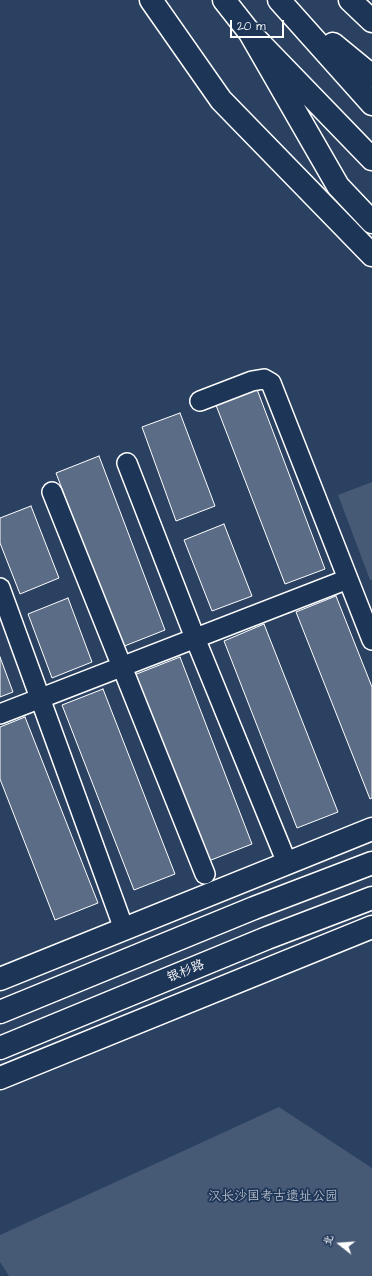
<!DOCTYPE html>
<meta charset="utf-8">
<style>
body{margin:0}
#map{position:relative;width:372px;height:1276px;overflow:hidden;background:#2a4161;font-family:"Architects Daughter","LXGW WenKai TC",sans-serif}
canvas{display:block}
.north{position:absolute;left:320px;top:1224px;width:40px;height:40px;-webkit-text-stroke:3px #1d3557;paint-order:stroke;rotate:287deg;font-size:11px;font-weight:700;line-height:16px;text-align:center;color:#fff}
.north::after{content:'';display:block;margin:auto;width:14px;height:18px;background:#fff;clip-path:polygon(50% 0,100% 100%,50% 72%,0 100%)}
.scale{position:absolute;left:230px;top:20px;width:54px;height:18px;box-sizing:border-box;border:2px solid #fff;border-top:0;padding-left:5px;font-size:12px;line-height:14px;white-space:nowrap;color:#fff;-webkit-text-stroke:3px #1d3557;paint-order:stroke}
</style>
<div id="map">
<canvas width="372" height="1276"></canvas>
<div class="north">北</div>
<div class="scale">20 m</div>
</div>
<script>
const ctx = document.querySelector('canvas').getContext('2d');
ctx.lineJoin = 'round';
function fillPath(path, color) { ctx.fillStyle = color; ctx.fill(path, 'evenodd'); }
const shape = rows => new Path2D(rows.map(r => 'M' + r).join(''));
function trace(path, color, width, dash) { ctx.strokeStyle = color; ctx.lineWidth = width; ctx.lineCap = dash ? 'butt' : 'round'; ctx.setLineDash(dash || []); ctx.stroke(path); }
function label(font, color, halo, rows, align = 'center') {
  ctx.font = font + ' "Architects Daughter","LXGW WenKai TC",sans-serif'; ctx.lineWidth = 3.5; ctx.setLineDash([]); ctx.textBaseline = 'middle'; ctx.strokeStyle = halo; ctx.fillStyle = color; for (const [text, x, y, turn = 0] of rows) {
    ctx.save(); ctx.translate(x, y); ctx.rotate((+turn || 0) * Math.PI / 180); ctx.textAlign = isNaN(turn) ? turn : align; if (halo) ctx.strokeText(text, 0, 0); ctx.fillText(text, 0, 0); ctx.restore();
  }
}
fillPath(shape([
 [372,482,372,580,370,580,338,495],
 [279,1107,372,1168,372,1276,9,1276,0,1262,0,1235]
]), '#465975');
const building = shape([
 [255,384,325,569,285,584,214,400,255,384],
 [180,413,215,506,176,521,142,427,180,413],
 [99,456,165,630,122,647,56,473,99,456],
 [31,506,59,578,20,594,0,543,0,518,31,506],
 [224,524,252,596,212,611,184,540,224,524],
 [336,596,372,687,372,798,370,799,296,612,336,596],
 [68,598,92,662,52,678,28,614,68,598],
 [264,624,338,812,297,828,224,641,264,624],
 [0,657,13,692,0,697,0,657],
 [180,657,252,844,206,862,134,675,180,657],
 [103,689,175,874,134,890,62,705,103,689],
 [25,717,98,903,55,920,0,779,0,727,25,717]
]);
fillPath(building, '#5b6c86');
trace(building, '#fff', 1);
const minor = shape([
 [200,401,252,381,264,379,271,383,372,640],
 [127,463,195,638,287,863],
 [52,492,205,874],
 [0,588,124,929],
 [0,714,348,579]
]);
const tertiary = shape([
 [151,0,221,100,372,255],
 [350,0,372,21],
 [0,979,372,829],
 [0,1078,372,927]
]);
const primary = shape([
 [0,1012,254,908,372,863],
 [0,1048,267,938,372,898]
]);
const trunk = shape([
 [224,0,250,33,372,159],
 [279,0,372,104],
 [250,33,338,186,372,222],
 [333,44,372,76]
]);
trace(minor, '#fff', 22);
trace(tertiary, '#fff', 25);
trace(primary, '#fff', 25);
trace(trunk, '#fff', 25);
trace(minor, '#1d3557', 19);
trace(tertiary, '#1d3557', 22);
trace(primary, '#1d3557', 22);
trace(trunk, '#1d3557', 22);
label('13px', '#fff', '#1d3557', [
 ["银杉路",186,972,-22]
]);
label('13px', '#b5bdc8', '#1d3557', [
 ["汉长沙国考古遗址公园",273,1197]
]);
</script>
